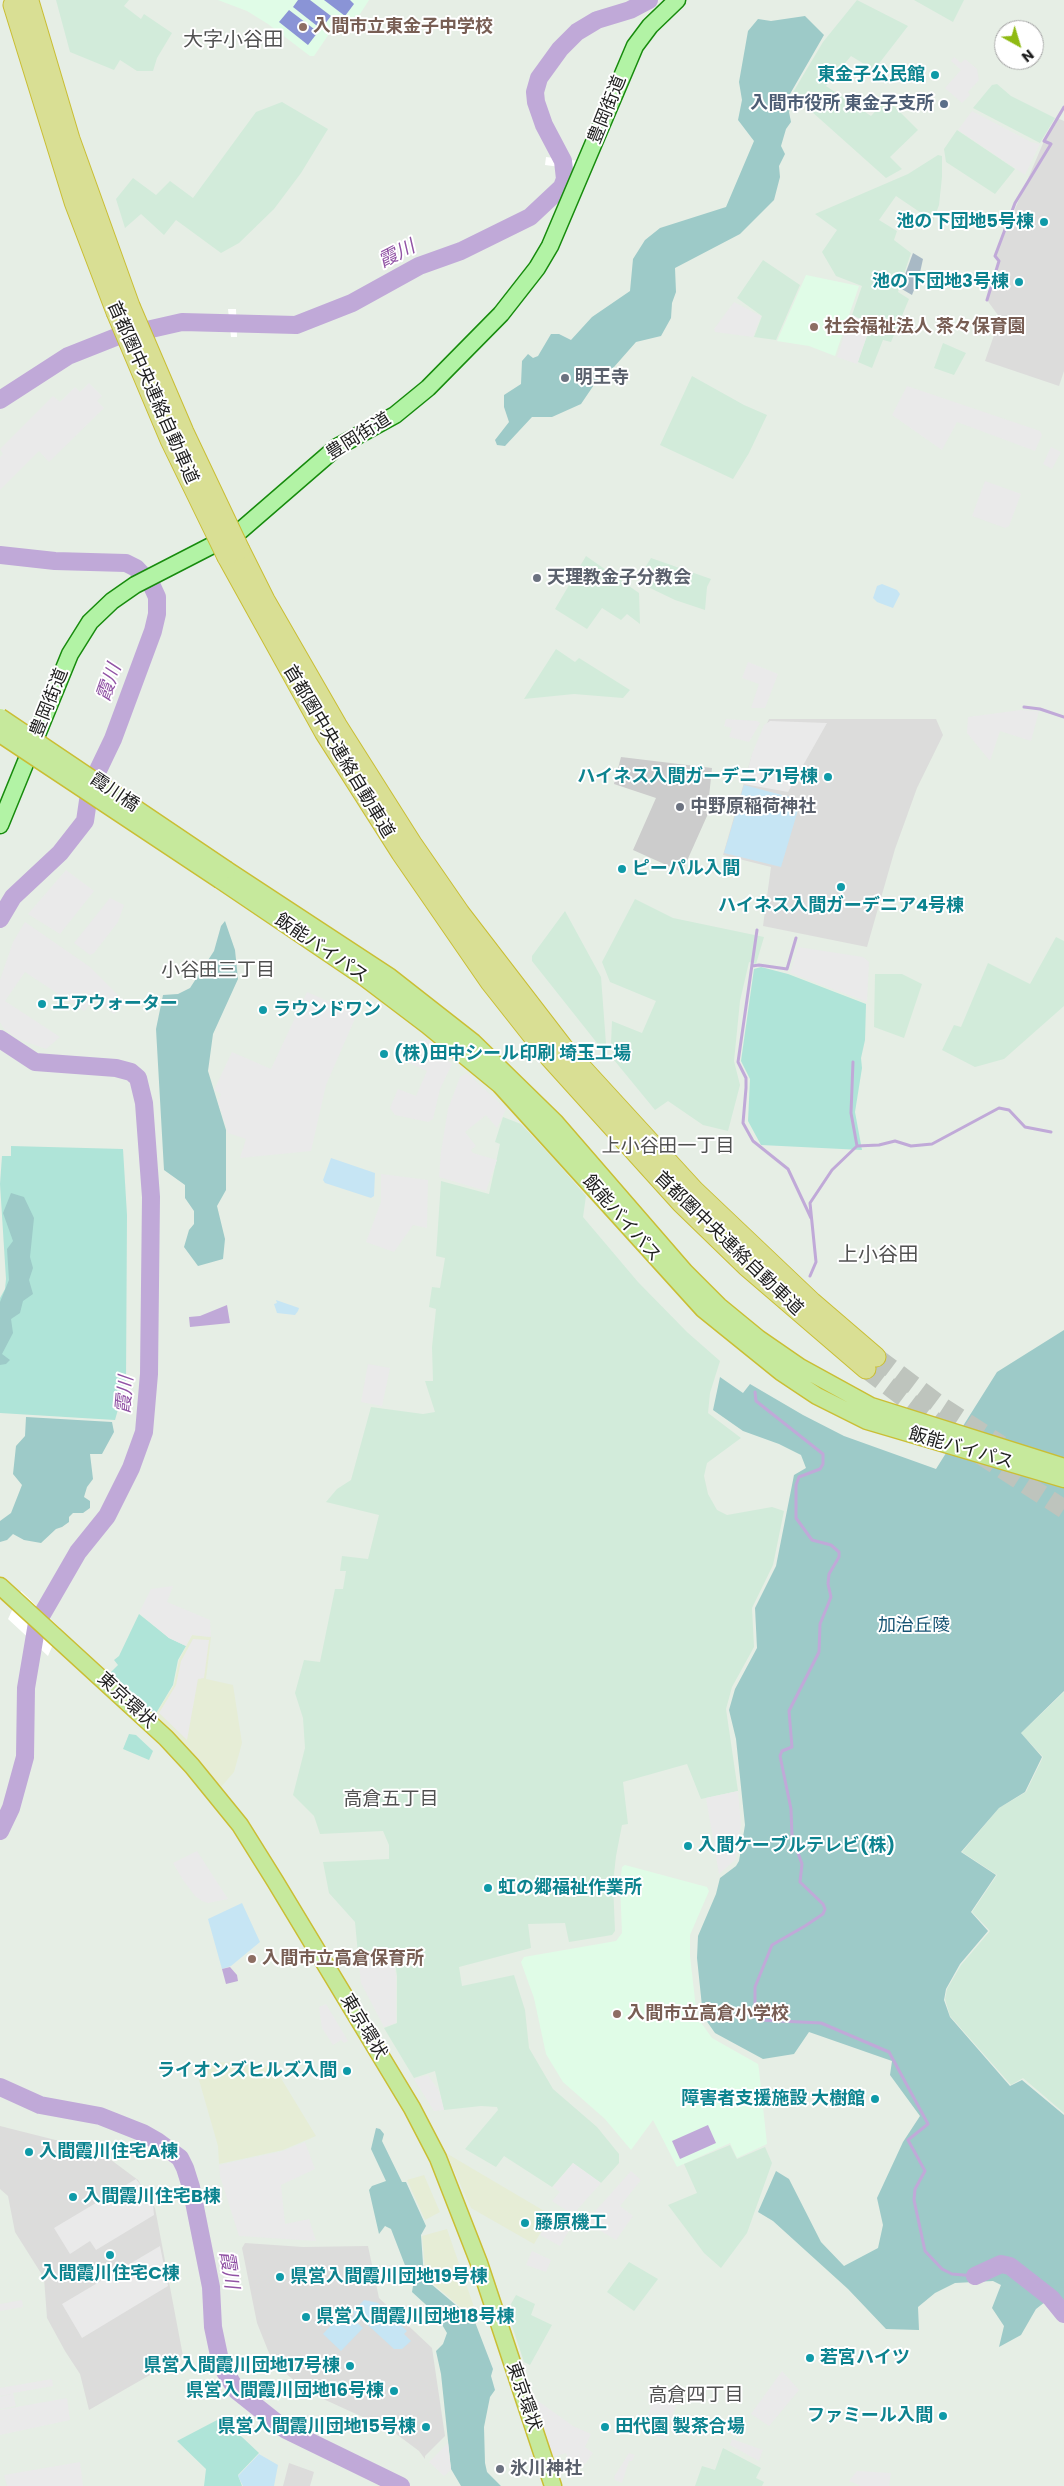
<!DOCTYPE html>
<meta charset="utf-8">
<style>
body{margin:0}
#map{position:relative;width:1064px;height:2486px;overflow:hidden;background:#e6eee5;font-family:Poppins,sans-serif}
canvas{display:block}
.north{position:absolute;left:994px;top:20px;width:50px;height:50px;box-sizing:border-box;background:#fff;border:1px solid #a5a5a5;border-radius:50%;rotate:141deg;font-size:14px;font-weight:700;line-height:20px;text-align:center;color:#1e1e1e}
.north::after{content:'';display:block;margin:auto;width:18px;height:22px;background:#8fba12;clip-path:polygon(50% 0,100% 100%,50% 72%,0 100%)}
</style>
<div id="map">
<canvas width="1064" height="2486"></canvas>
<div class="north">N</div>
</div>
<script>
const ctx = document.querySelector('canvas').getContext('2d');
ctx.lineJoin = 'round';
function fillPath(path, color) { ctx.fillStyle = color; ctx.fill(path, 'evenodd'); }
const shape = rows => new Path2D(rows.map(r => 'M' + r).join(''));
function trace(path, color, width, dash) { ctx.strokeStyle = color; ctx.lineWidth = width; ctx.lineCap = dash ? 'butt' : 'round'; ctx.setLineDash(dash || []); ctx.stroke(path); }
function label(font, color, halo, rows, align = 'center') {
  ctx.font = font + ' Poppins,"Noto Sans JP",sans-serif'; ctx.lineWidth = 4; ctx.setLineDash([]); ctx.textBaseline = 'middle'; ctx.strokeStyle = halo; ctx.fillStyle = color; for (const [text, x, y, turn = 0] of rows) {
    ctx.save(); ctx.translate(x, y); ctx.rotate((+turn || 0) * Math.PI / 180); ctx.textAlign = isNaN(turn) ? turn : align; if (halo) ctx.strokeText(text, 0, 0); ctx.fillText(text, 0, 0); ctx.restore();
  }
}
fillPath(shape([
 [1057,118,1064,121,1064,371,1059,386,985,361,1000,318,987,300,999,261,995,256,1044,141],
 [769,719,936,719,943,735,917,788,895,849,867,947,763,926,771,867,723,855,752,755],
 [0,2126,99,2151,138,2180,155,2208,183,2356,89,2410,80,2374,65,2351,47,2318,44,2278,15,2232,8,2196,0,2189],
 [245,2243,303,2247,368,2246,379,2298,432,2348,445,2436,425,2456,425,2459,419,2451,391,2430,308,2392,277,2366,269,2353,257,2323,242,2248],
 [289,2463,314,2472,310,2486,283,2486]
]), '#dcdcdb');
fillPath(shape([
 [192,1635,211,1637,206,1679,233,1685,242,1743,234,1772,221,1787,185,1745,155,1715,174,1685,179,1660],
 [215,2062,261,2064,276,2070,316,2136,283,2150,219,2164,218,2146,195,2066],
 [446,2153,551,2215,534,2244,471,2208],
 [424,2175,440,2212,425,2220,407,2180],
 [447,2229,474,2307,464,2310,426,2278,422,2236]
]), '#e6edd6');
fillPath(shape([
 [218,0,369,0,351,28,335,25,314,56,310,56,268,24,247,11],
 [806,275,859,286,835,356,809,346,777,341],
 [625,1865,707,1887,709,1891,690,1935,690,1956,697,2017,712,2038,758,2064,759,2070,767,2144,737,2158,730,2143,677,2167,653,2120,631,2150,605,2119,563,2082,546,2054,534,1998,521,1962,524,1957,616,1941,622,1933,620,1883,622,1867]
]), '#e0fce7');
fillPath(shape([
 [621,757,712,768,707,816,682,872,633,850,656,798,614,784]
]), '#ccc');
fillPath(shape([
 [56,0,129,0,124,6,141,19,144,14,172,33,157,58,153,71,137,71,120,60,114,70,70,52],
 [857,0,908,26,874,70,851,56,826,86,871,116,887,99,918,130,890,157,902,169,886,178,792,94,823,42],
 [914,0,964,0,953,22],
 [997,84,1011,96,1055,118,1040,143,973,108,992,85],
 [282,102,328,129,301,173,274,209,239,243,221,253,176,220,164,235,141,214,125,228,116,199,133,178,156,195,170,181,193,198,256,112],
 [957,130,1015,169,995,194,946,162,944,149],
 [938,155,942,156,942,177,939,205,933,221,896,196,879,220,897,231,894,240,911,253,898,292,909,299,891,342,883,340,872,368,858,362,871,324,852,315,862,286,836,276,822,252,837,230,815,214,908,174],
 [763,260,800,285,776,340,754,337,762,316,737,298],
 [943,343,966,353,954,375,934,368],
 [692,376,744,405,767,415,749,453,733,479,660,445],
 [586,556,639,593,640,624,627,614,621,620,602,608,587,629,555,609],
 [651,558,711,579,707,587,705,610,675,600,648,587,646,566],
 [556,649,575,662,579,658,630,690,623,698,574,694,524,699],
 [635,899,673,918,764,937,756,964,749,962,740,1001,734,1061,740,1085,728,1131,703,1125,668,1101,655,1110,614,1060,611,1043,612,1021,642,1033,656,1001,610,982,602,962],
 [565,911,601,977,606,1044,601,1048,532,961,532,956],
 [1056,937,1064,941,1064,1006,1004,1059,975,1067,942,1050,954,1025,961,1027,988,963,1030,984],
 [875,974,902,974,922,984,904,1038,874,1027],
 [503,1117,521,1124,554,1159,586,1196,583,1217,638,1282,687,1332,720,1361,710,1393,708,1413,741,1438,707,1463,704,1476,708,1494,717,1510,727,1515,772,1507,784,1511,773,1565,752,1608,754,1647,732,1687,726,1709,738,1791,701,1799,687,1764,623,1782,628,1824,622,1825,616,1856,613,1883,615,1931,612,1935,569,1942,565,1923,528,1924,531,1948,459,1967,462,1986,514,1975,525,2010,529,2048,553,2089,597,2127,619,2154,619,2163,601,2183,573,2163,552,2187,504,2156,496,2167,465,2149,498,2110,497,2107,481,2106,444,2110,435,2071,414,2078,384,2028,397,2023,397,1976,394,1955,358,1954,355,1922,329,1893,323,1862,389,1859,389,1845,383,1831,320,1834,314,1816,293,1795,305,1748,303,1718,295,1693,304,1660,320,1662,335,1589,343,1589,346,1571,340,1571,342,1556,368,1559,379,1515,326,1502,337,1489,351,1480,371,1407,423,1414,435,1412,425,1381,433,1381,432,1347,436,1309,429,1307,432,1287,440,1288,445,1258,436,1256,441,1181,489,1194,500,1144,495,1142],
 [1064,1692,1064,2113,1023,2078,1011,2085,950,2016,945,1999,947,1989,961,1965,990,1931,972,1912,997,1875,962,1852,999,1808,1026,1792,1043,1757,1021,1733],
 [730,2145,737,2159,765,2147,772,2163,747,2233,721,2268,704,2253,668,2205,697,2193,684,2164],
 [629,2262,658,2279,634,2311,607,2292],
 [516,2295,535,2304,531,2315,552,2325,530,2365,524,2362,507,2311],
 [723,2448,761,2468,756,2478,764,2482,762,2486,695,2486,702,2466,715,2470]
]), '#d2ebda');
fillPath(shape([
 [761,967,788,974,866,1004,865,1040,861,1058,862,1068,855,1112,862,1150,761,1145,748,1121,750,1079,741,1061,754,969],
 [11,1146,123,1149,127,1215,126,1381,115,1420,0,1413,0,1298,5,1289,6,1279,0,1184,2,1156,11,1156],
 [139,1614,169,1638,186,1646,178,1660,173,1685,155,1715,110,1673,118,1665,114,1660,119,1656],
 [129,1734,136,1735,153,1751,149,1760,123,1749],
 [219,2419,226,2422,259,2453,238,2475,242,2486,204,2486,206,2469,177,2441]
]), '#afe4d8');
fillPath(shape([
 [805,16,824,35,790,94,793,102,789,112,791,122,786,129,781,146,785,154,779,166,780,177,774,200,740,234,675,268,676,292,672,303,671,318,661,336,636,342,614,367,600,376,581,404,552,417,532,417,505,446,497,445,495,440,509,422,504,407,504,395,521,384,522,361,528,354,533,358,538,356,551,334,559,334,571,340,592,317,630,291,633,259,645,240,660,228,726,207,754,141,738,120,742,100,739,82,748,31,758,19,771,21],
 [225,921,235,950,238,979,213,1034,208,1071,226,1130,226,1190,217,1206,225,1239,223,1259,198,1266,184,1247,189,1230,194,1224,194,1211,185,1198,185,1185,164,1170,156,1029,163,995,178,994,190,988,214,951,221,926],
 [11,1193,24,1197,34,1218,30,1257,33,1268,29,1280,33,1294,23,1301,20,1313,11,1319,13,1333,2,1354,10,1360,6,1364,0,1365,0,1302,9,1280,7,1249,13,1241,3,1213],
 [1064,1330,1064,1691,1021,1733,1042,1757,1025,1792,999,1808,961,1852,996,1875,971,1912,988,1931,960,1964,946,1989,944,2000,950,2017,1010,2086,1022,2080,1064,2115,1064,2307,1054,2295,1036,2309,1021,2335,999,2347,1004,2326,992,2308,1001,2285,993,2281,955,2283,935,2293,918,2307,919,2330,886,2329,848,2289,773,2221,758,2212,776,2171,789,2179,821,2242,844,2266,878,2248,883,2225,877,2198,903,2142,920,2116,890,2075,892,2061,809,2032,794,2054,763,2059,715,2033,703,2016,697,1958,698,1936,716,1894,720,1878,736,1866,739,1861,745,1825,736,1739,729,1710,735,1689,757,1648,755,1608,776,1566,794,1475,806,1468,801,1455,779,1444,743,1431,713,1410,720,1377,743,1393,750,1384,803,1415,844,1436,936,1469,997,1372],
 [26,1417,112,1422,114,1432,102,1454,90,1454,93,1479,87,1487,84,1497,90,1501,90,1508,83,1513,73,1513,69,1517,69,1522,62,1527,56,1529,41,1543,24,1540,13,1534,7,1540,0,1542,0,1521,11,1513,22,1485,13,1474,16,1446,25,1436],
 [376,2128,380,2129,384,2134,382,2141,402,2182,406,2182,426,2226,421,2235,424,2278,463,2311,470,2309,493,2369,491,2376,495,2390,490,2397,484,2427,485,2463,487,2472,501,2486,461,2486,451,2469,441,2374,436,2351,443,2344,447,2333,435,2313,412,2292,413,2286,391,2229,385,2226,379,2234,369,2190,372,2186,386,2181,371,2149]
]), '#9dcac8');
fillPath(shape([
 [913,253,923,259,919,277,912,295,900,288]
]), '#a8b9c5');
fillPath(shape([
 [882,584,897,590,900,594,893,608,877,602,873,598,877,586],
 [744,785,801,800,781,867,724,853],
 [331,1158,375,1173,374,1196,371,1198,325,1183,323,1180],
 [276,1300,299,1308,298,1311,295,1315,277,1313,274,1304,277,1303],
 [242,1903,260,1942,231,1966,222,1969,208,1919],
 [364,2300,378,2303,407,2331,404,2334,411,2341,402,2349,394,2349,358,2316,354,2320,363,2328,341,2351,323,2334,344,2311,352,2318,355,2314,353,2312],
 [259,2454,278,2465,274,2486,243,2486,238,2476]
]), '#c6e5f4');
fillPath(shape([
 [298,0,310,0,331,16,321,29,293,7],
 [324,0,350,0,354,4,345,16],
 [289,10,318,32,308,45,279,22]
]), '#8a94d6');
fillPath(shape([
 [954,57,961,63,965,59,977,69,979,80,968,92,970,95,962,103,945,88,961,70,951,61],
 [972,111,1031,142,1040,144,1025,175,958,130],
 [734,302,761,316,753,337,715,332,714,329],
 [851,315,871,324,857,364,837,357],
 [89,383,102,396,97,401,104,408,49,462,39,451,0,490,0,457,3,454,0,449,53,396,60,402,75,387,80,392],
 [907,386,1040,431,1042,435,1035,451,957,422,942,450,892,415],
 [1051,447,1061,452,1052,469,1043,464],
 [985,481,1021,494,1009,526,1005,528,972,516],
 [748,662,778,674,765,708,751,708,759,684,742,678],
 [1021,710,1039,711,1031,741,1000,731,990,761,967,733,968,717],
 [726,719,757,721,760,723,749,742,729,737,732,728,724,726],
 [770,721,827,723,788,792,744,784,752,754,764,725],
 [66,870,94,891,60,934,28,914],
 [110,898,124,905,118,922,94,953,90,955,74,943],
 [25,922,90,967,126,1003,114,1014,95,999,84,1011,25,972,5,1001,60,1037,46,1049,18,1039,4,1029,0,1022,0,980,13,942],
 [798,947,863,957,869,962,867,1002,790,973],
 [307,992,357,1014,326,1085,311,1151,240,1158,246,1139,228,1133,218,1102,221,1094,214,1090,232,1052,271,1069],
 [429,1040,442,1051,442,1056,452,1064,440,1089,433,1119,428,1122,395,1115,390,1108,398,1089,416,1096,427,1071,409,1063,415,1041],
 [467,1073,506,1109,497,1128,486,1115,465,1132,476,1146,471,1150,473,1153,497,1160,486,1191,439,1177,441,1152,448,1109,460,1077],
 [381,1174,428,1180,427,1228,413,1225,394,1252,366,1242,381,1202],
 [368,1364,390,1368,382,1406,361,1402],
 [173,1586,167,1602,210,1620,211,1637,192,1635,186,1646,169,1638,139,1613,151,1589],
 [193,1639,209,1640,204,1678,198,1679,187,1740,159,1713,176,1685,181,1661],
 [738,1791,741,1825,735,1860,719,1874,706,1798],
 [197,1851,228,1899,208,1903,202,1901,195,1896,183,1880,173,1863],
 [358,1955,393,1956,396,1976,396,2023,384,2027,361,1983],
 [326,2004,348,2041,344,2043,341,2040,333,2045,322,2028,319,2007],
 [428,2075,439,2091,444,2110,434,2111,414,2079],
 [305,2142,315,2169,281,2185,285,2224,309,2219,316,2241,239,2236,220,2176,219,2165,283,2151],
 [573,2163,601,2183,576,2211,569,2212,552,2201,560,2192,553,2187],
 [631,2171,641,2180,620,2206,633,2216,616,2240,591,2225,590,2217],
 [136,2179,146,2192,153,2205,154,2215,96,2250,90,2241,70,2254,54,2228],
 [552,2215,571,2227,560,2246,540,2235],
 [160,2246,168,2286,82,2338,62,2304],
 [532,2251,551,2260,546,2272,526,2265],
 [22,2300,23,2307,0,2311,0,2304],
 [782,2371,799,2390,769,2426,751,2414],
 [52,2379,53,2386,13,2393,16,2406,0,2409,0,2397,11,2394,0,2396,0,2388],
 [659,2386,680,2395,669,2425,648,2417,648,2414],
 [67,2398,70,2420,0,2435,0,2410],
 [534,2398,573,2426,591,2434,585,2447,593,2453,586,2463,571,2468,566,2453,553,2457],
 [647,2422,669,2431,665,2440,641,2430],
 [732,2439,763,2450,759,2461,730,2445],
 [448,2443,451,2470,444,2476,429,2462],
 [629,2453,635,2455,632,2461,629,2461,622,2483,615,2480,614,2477],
 [80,2462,83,2486,7,2486,4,2475],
 [857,2471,891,2473,889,2486,861,2486,849,2481]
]), '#eaeaea');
fillPath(shape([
 [227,1305,230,1323,190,1327,189,1317,200,1316],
 [230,1967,237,1975,238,1981,226,1984,222,1969],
 [708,2125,716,2143,680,2159,672,2141]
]), '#c0a9d8');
fillPath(shape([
 [546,157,579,161,576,169,545,165],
 [228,309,236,309,237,337,231,337],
 [21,1591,60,1628,48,1656,8,1619]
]), '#fff');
trace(shape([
 [987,300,999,261,995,256,1015,203,1051,144,1044,141,1064,107],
 [1024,707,1040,709,1064,717],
 [757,930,738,1062,746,1078,746,1088,743,1123,753,1141,788,1169,811,1218],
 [752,966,759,965,787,969,796,938],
 [857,1146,879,1145,895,1141,911,1146,932,1144,999,1108,1009,1110,1025,1127,1051,1132],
 [810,1276,816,1262,810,1203,832,1170,857,1146,851,1113,853,1062],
 [755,1392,756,1401,823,1454,823,1464,820,1469,799,1477,796,1485,796,1518,812,1540,831,1545,839,1552,839,1557,829,1574,828,1584,831,1597,820,1624,819,1652,789,1711,792,1747,782,1751,780,1756,791,1809,792,1836,802,1864,800,1882,823,1904,825,1909,823,1914,805,1926,772,1945,755,1987,755,2016,760,2020,821,2023,889,2052,928,2124,908,2140,925,2171,915,2189,914,2200,925,2251,942,2269,952,2274,975,2276]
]), '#c0a9d8', 3);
trace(shape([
 [0,400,68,356,116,337,182,322,296,325,352,303,419,266,461,251,530,217,562,187,565,179,563,161,544,125,536,102,535,92,539,78,560,49,577,32,597,20,630,10,649,0],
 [0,555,55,561,126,563,136,568,151,584,157,597,157,614,153,631,113,739,90,787,85,821,60,853,13,897,0,919],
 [0,1039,35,1062,116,1068,131,1072,138,1078,144,1103,151,1197,149,1374,144,1432,131,1468,107,1516,78,1552,37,1623,26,1688,25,1757,11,1808,0,1831],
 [0,2087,40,2105,100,2116,143,2133,157,2141,180,2158,185,2168,191,2187,211,2287,213,2327,221,2365,237,2391,286,2430,401,2486],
 [975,2276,1001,2264,1010,2266,1051,2298,1064,2314]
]), '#c0a9d8', 18);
trace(shape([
 [876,1357,941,1406,1001,1445],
 [866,1369,945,1429],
 [979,1454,1064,1509]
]), '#bec4bd', 19, [19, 9]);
const primary = shape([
 [0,825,70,654,90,622,112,601,135,585,240,531,337,447,395,415,428,388,501,314,537,268,550,246,635,46,650,26,677,0]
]);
const trunk = shape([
 [227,870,390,977,473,1042,555,1122,685,1272,719,1306,758,1338,800,1367,871,1406,1064,1467],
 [220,880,365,978,427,1025,500,1085,703,1309,781,1372,817,1396,867,1421,1064,1479],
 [0,1586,166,1738,192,1766,240,1825,275,1881,412,2108,438,2158,479,2263,553,2486]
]);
const motorway = shape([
 [29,1,70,139,130,306],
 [13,5,74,202,116,312],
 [240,550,265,600,337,725,413,845,460,913,563,1047,694,1190,812,1302,876,1357],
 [227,557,324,732,401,853,490,982,550,1058,681,1203,746,1266,866,1369]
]);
trace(primary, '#178b0d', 19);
trace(trunk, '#cabe34', 19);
trace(motorway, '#cabe34', 21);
trace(primary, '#b2f3a5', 16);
trace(trunk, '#c6e99c', 16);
trace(motorway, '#d9df94', 19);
const trunkBridge = shape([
 [0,717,227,870],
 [0,734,220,880]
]);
const motorwayBridge = shape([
 [130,306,184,432,240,550],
 [116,312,170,440,227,557]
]);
trace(trunkBridge, '#cabe34', 19, []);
trace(motorwayBridge, '#cabe34', 21, []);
trace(trunkBridge, '#c6e99c', 16);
trace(motorwayBridge, '#d9df94', 19);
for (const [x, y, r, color] of [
 [303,27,5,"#8d6e63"],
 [935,75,5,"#0f9aa8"],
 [944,104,5,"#5c6f8a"],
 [1044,222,5,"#0f9aa8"],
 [1019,282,5,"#0f9aa8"],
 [814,327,5,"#8d6e63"],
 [565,378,5,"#6b7280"],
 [537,578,5,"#6b7280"],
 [828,777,5,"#0f9aa8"],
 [680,807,5,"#6b7280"],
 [622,869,5,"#0f9aa8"],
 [841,887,5,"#0f9aa8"],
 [42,1004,5,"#0f9aa8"],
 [263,1010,5,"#0f9aa8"],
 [384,1054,5,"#0f9aa8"],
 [688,1846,5,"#0f9aa8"],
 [488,1888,5,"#0f9aa8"],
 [252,1959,5,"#8d6e63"],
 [617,2014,5,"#8d6e63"],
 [347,2071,5,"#0f9aa8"],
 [875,2099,5,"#0f9aa8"],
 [29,2152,5,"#0f9aa8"],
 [73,2197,5,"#0f9aa8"],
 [525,2223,5,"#0f9aa8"],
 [110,2255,5,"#0f9aa8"],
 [280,2277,5,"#0f9aa8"],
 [306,2317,5,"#0f9aa8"],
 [810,2358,5,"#0f9aa8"],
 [350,2366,5,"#0f9aa8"],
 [394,2391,5,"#0f9aa8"],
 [943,2416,5,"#0f9aa8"],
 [426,2427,5,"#0f9aa8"],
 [605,2427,5,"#0f9aa8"],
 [500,2469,5,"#6b7280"]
]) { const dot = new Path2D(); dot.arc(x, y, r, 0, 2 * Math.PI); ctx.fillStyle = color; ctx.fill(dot); trace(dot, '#fff', 2); }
label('bold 18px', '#785e54', '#fff', [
 ["入間市立東金子中学校",313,27],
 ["社会福祉法人 茶々保育園",824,327],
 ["入間市立高倉保育所",262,1959],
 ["入間市立高倉小学校",627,2014]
], 'left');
label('bold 18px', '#0d838f', '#fff', [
 ["東金子公民館",925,75,"right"],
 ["池の下団地5号棟",1034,222,"right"],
 ["池の下団地3号棟",1009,282,"right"],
 ["ハイネス入間ガーデニア1号棟",818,777,"right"],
 ["ピーパル入間",632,869],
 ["ハイネス入間ガーデニア4号棟",841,906,"center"],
 ["エアウォーター",52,1004],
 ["ラウンドワン",273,1010],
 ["(株)田中シール印刷 埼玉工場",394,1054],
 ["入間ケーブルテレビ(株)",698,1846],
 ["虹の郷福祉作業所",498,1888],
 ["ライオンズヒルズ入間",337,2071,"right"],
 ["障害者支援施設 大樹館",865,2099,"right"],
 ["入間霞川住宅A棟",39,2152],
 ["入間霞川住宅B棟",83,2197],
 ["藤原機工",535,2223],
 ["入間霞川住宅C棟",110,2274,"center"],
 ["県営入間霞川団地19号棟",290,2277],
 ["県営入間霞川団地18号棟",316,2317],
 ["若宮ハイツ",820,2358],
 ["県営入間霞川団地17号棟",340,2366,"right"],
 ["県営入間霞川団地16号棟",384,2391,"right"],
 ["ファミール入間",933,2416,"right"],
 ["県営入間霞川団地15号棟",416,2427,"right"],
 ["田代園 製茶合場",615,2427]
], 'left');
label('bold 18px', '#4e5e75', '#fff', [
 ["入間市役所 東金子支所",934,104]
], 'right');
label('18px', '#1e1e1e', '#fff', [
 ["豊岡街道",608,110,-68],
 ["首都圏中央連絡自動車道",152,393,66],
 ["豊岡街道",359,437,-32],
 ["豊岡街道",50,703,-68],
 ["首都圏中央連絡自動車道",338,752,59],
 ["霞川橋",114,793,34],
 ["飯能バイパス",321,949,34],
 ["飯能バイパス",621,1219,49],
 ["首都圏中央連絡自動車道",728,1244,44],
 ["飯能バイパス",961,1449,16],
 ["東京環状",126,1701,43],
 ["東京環状",363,2027,59],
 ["東京環状",523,2397,71]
]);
label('bold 18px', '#5b616d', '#fff', [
 ["明王寺",575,378],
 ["天理教金子分教会",547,578],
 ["中野原稲荷神社",690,807],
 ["氷川神社",510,2469]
], 'left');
label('18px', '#155373', '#fff', [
 ["加治丘陵",914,1626]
]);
label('italic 19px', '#9153a5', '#fff', [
 ["霞川",397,255,-27],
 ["霞川",110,683,-71],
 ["霞川",126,1395,-85],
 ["霞川",228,2270,81]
]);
label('19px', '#515151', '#fff', [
 ["小谷田三丁目",218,971],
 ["上小谷田一丁目",668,1147],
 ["高倉五丁目",391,1800],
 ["高倉四丁目",696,2396]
]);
label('20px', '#515151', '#fff', [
 ["大字小谷田",233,41],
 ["上小谷田",878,1256]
]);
</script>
